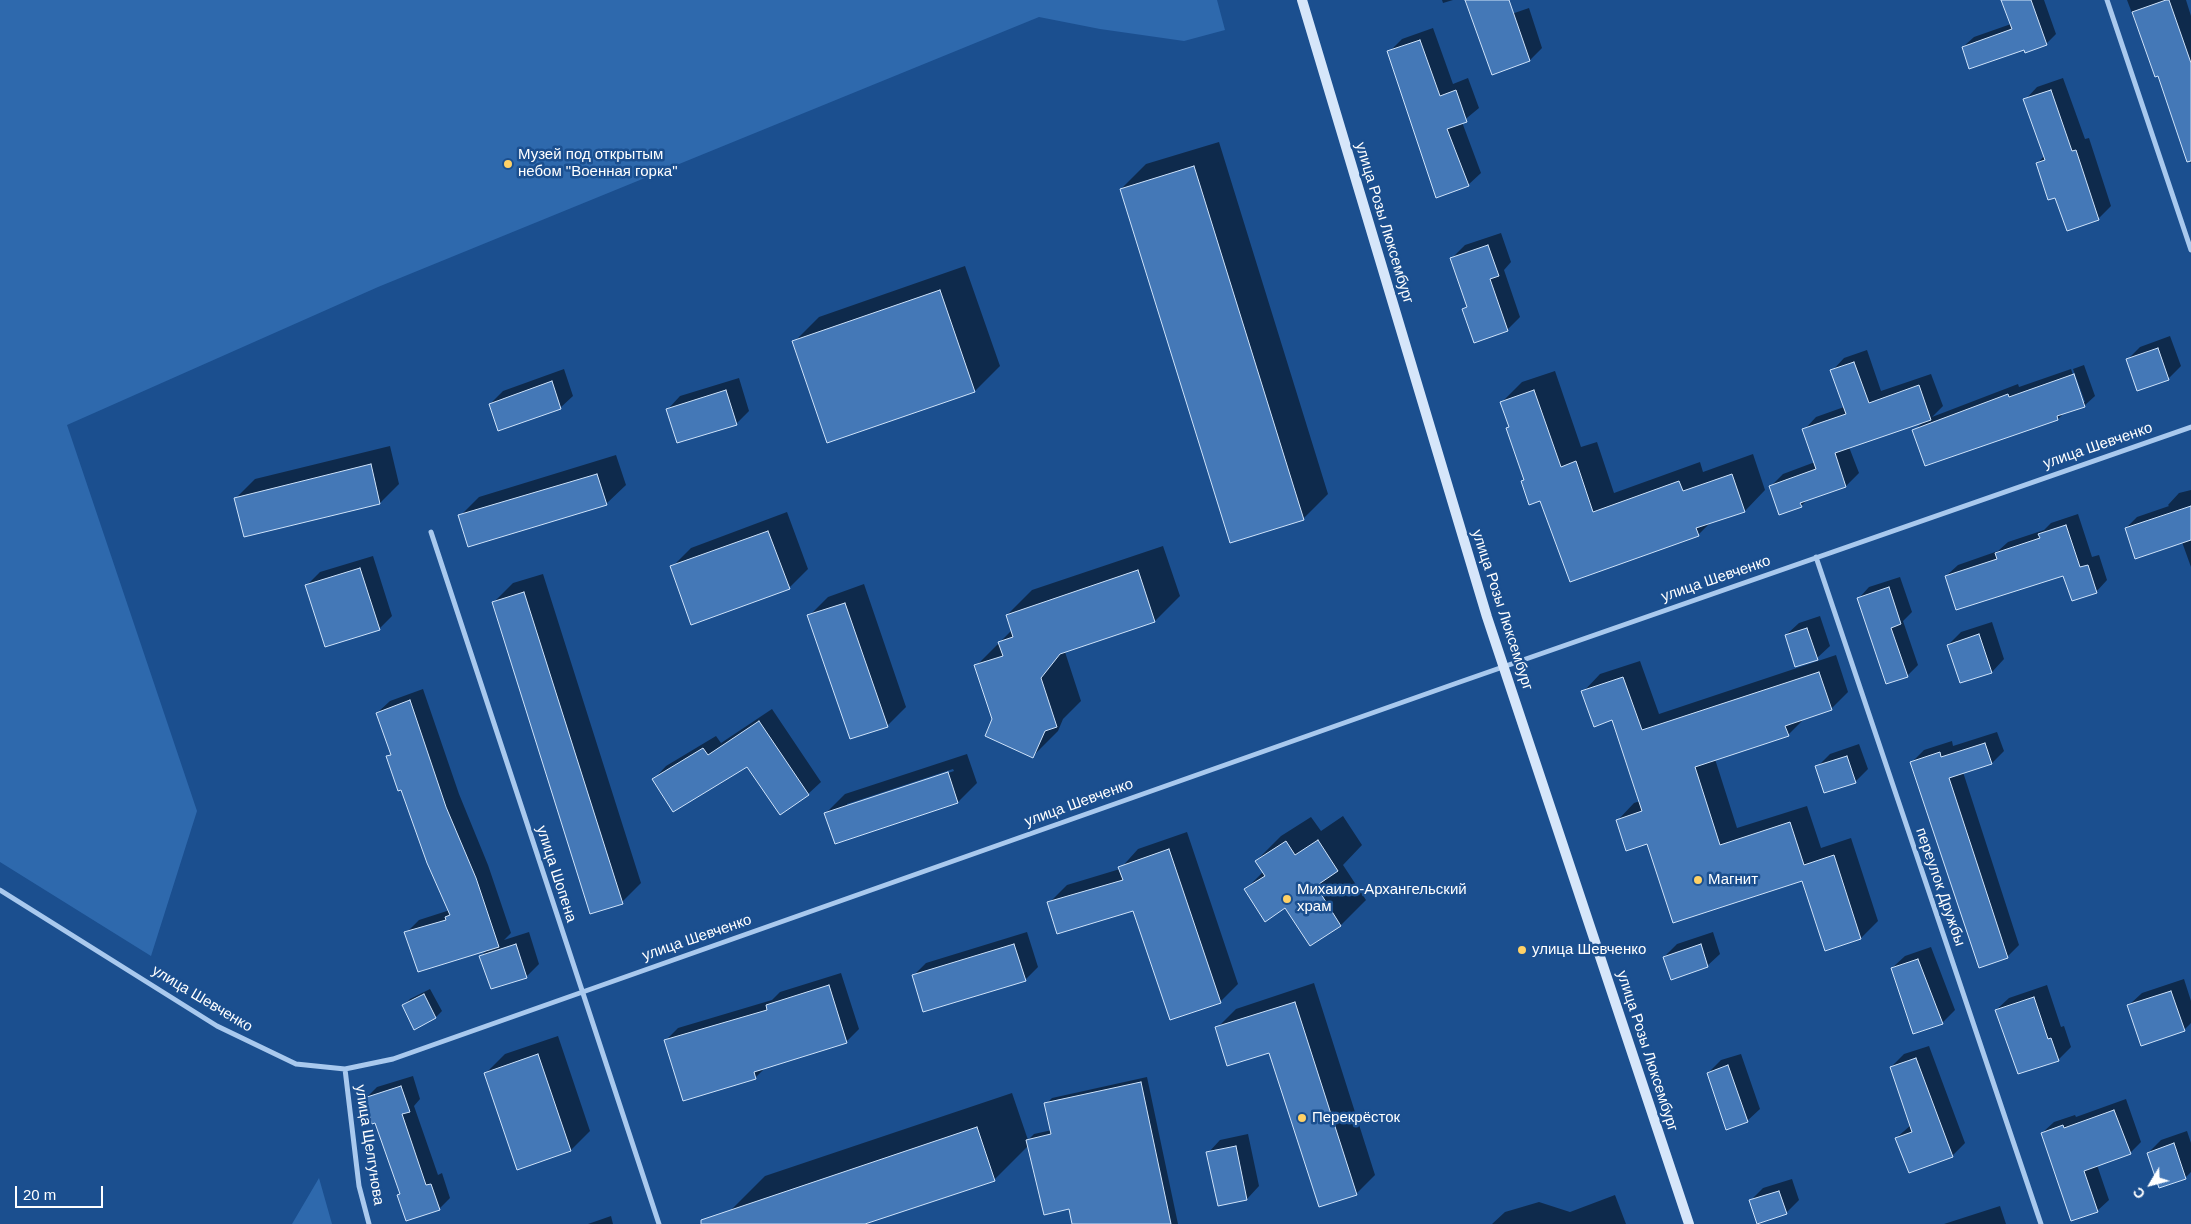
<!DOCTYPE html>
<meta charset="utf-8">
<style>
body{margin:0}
#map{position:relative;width:2191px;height:1224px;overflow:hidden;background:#1b4f8f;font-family:Arial,sans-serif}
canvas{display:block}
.north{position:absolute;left:2126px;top:1159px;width:50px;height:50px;-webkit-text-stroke:4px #1b4f8f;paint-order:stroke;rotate:233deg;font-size:14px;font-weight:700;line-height:20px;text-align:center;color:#fff}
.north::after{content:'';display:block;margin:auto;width:18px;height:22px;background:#fff;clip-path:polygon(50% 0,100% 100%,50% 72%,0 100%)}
.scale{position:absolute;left:15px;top:1186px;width:88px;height:22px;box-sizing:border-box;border:2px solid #fff;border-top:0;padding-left:6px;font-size:15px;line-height:18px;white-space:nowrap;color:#fff;-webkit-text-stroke:4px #1b4f8f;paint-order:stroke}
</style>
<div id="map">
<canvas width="2191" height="1224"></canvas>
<div class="north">С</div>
<div class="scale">20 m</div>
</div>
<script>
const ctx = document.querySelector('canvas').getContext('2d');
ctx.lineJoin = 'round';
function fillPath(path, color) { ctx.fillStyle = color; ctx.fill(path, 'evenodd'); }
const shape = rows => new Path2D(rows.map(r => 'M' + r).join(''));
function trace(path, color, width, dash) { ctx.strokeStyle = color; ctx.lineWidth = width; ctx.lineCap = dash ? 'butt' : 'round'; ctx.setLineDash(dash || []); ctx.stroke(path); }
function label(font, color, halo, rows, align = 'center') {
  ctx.font = font + ' Arial,sans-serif'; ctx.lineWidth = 5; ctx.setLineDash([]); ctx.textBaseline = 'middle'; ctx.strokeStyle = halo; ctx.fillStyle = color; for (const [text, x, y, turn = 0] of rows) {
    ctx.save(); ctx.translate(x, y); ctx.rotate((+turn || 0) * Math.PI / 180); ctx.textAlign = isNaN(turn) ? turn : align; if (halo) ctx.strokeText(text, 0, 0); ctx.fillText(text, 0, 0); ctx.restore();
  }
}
fillPath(shape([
 [0,0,1217,0,1225,30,1184,41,1100,29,1039,17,378,287,67,425,197,811,151,956,0,862],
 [319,1178,332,1224,292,1224]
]), '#2e69ad');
fillPath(shape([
 [1442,0,1453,0,1443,3],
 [2019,0,2044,0,2056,34,2046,44,1963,47,1974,37,2011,24],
 [2127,0,2186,0,2191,16,2191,164,2158,75,2156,76],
 [1529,8,1542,48,1530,60,1493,73,1491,21],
 [1433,28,1453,84,1468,78,1479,108,1462,122,1481,173,1468,185,1389,52,1402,39],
 [2063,78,2085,139,2089,138,2111,206,2098,219,2055,196,2037,164,2044,156,2025,100,2037,87],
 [1219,142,1328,494,1303,519,1121,189,1146,164],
 [1501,233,1511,262,1504,270,1520,317,1507,330,1464,309,1468,305,1452,258,1465,245],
 [965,266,1000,366,975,391,794,342,819,317],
 [2170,336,2181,366,2168,379,2127,360,2140,347],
 [1867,350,1881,391,1931,374,1943,406,1932,417,2018,384,2019,387,2071,369,2082,402,2085,402,2073,369,2084,365,2095,396,2084,406,2065,412,2058,419,1914,431,1923,422,1849,447,1859,473,1846,486,1808,499,1801,506,1770,487,1783,474,1815,462,1804,430,1816,417,1844,407,1832,371,1844,358],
 [564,369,573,396,560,408,490,404,503,391],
 [1555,371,1581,447,1597,442,1614,493,1700,462,1703,472,1753,454,1765,490,1745,511,1711,522,1698,535,1571,581,1541,499,1522,481,1525,479,1507,429,1510,426,1501,403,1522,382],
 [739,378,749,411,736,424,668,409,680,396],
 [390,446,399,484,380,503,245,535,236,498,255,479],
 [616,455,626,485,606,504,460,516,479,497],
 [2191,490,2191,567,2182,542,2126,528,2137,517,2169,506,2168,505,2179,493],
 [787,512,808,569,789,588,672,567,691,548],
 [2078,514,2092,557,2099,555,2107,580,2096,592,2064,574,1946,576,1958,565,1998,551,2008,542,2044,530,2051,523],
 [1163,546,1180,596,1155,621,1067,650,1065,652,1081,701,1063,719,1058,731,1033,756,994,719,976,666,1012,630,1007,615,1032,590],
 [373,556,392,616,379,629,307,585,320,572],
 [543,574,641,883,622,902,494,602,513,583],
 [1900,577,1912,612,1903,621,1918,665,1907,676,1859,598,1869,587],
 [864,584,906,707,887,726,809,616,828,597],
 [1820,616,1830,646,1817,658,1786,635,1799,623],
 [1992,622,2004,659,1992,672,1961,682,1948,645,1961,632],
 [1836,655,1848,692,1831,709,1805,718,1788,735,1715,759,1737,828,1807,806,1821,848,1851,838,1878,921,1861,938,1803,880,1648,842,1617,821,1634,803,1640,801,1613,719,1583,692,1600,674,1640,661,1659,714],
 [423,689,459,794,488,865,511,933,504,940,529,932,539,964,526,977,481,956,488,949,406,933,419,920,450,910,388,757,392,753,377,713,390,701],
 [772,709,821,782,808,794,748,765,654,779,666,766,716,736,721,743],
 [1997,732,2004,751,1992,763,1963,772,2019,945,2007,957,1912,762,1924,750,1952,741,1953,746],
 [1859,744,1868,769,1855,782,1817,767,1830,754],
 [967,754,977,783,958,802,836,842,826,813,845,794],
 [953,769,954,771,847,807,847,804],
 [1343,816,1362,845,1343,865,1366,900,1341,925,1311,945,1286,907,1245,890,1263,872,1256,861,1281,836,1311,817,1321,831],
 [1187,832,1238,984,1220,1002,1134,909,1049,903,1067,885,1120,869,1138,849],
 [1027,932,1038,967,1025,980,913,976,926,963],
 [1713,932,1720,954,1707,966,1664,957,1677,944],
 [1931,947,1955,1010,1942,1023,1892,968,1905,956],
 [841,973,859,1029,846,1042,766,1067,755,1078,666,1040,678,1028,772,1000,780,992],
 [2184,979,2191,1001,2191,1023,2184,1030,2129,1005,2142,993],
 [1314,983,1375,1175,1356,1194,1270,1051,1217,1028,1236,1009],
 [2047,985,2061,1027,2064,1026,2071,1047,2058,1060,1996,1010,2009,998],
 [430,989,442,1011,436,1017,404,1005,410,999],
 [558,1036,590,1131,571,1150,486,1073,505,1054],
 [1929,1046,1965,1143,1952,1156,1896,1138,1911,1125,1891,1067,1904,1054],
 [1741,1054,1760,1109,1747,1121,1708,1073,1721,1060],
 [413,1076,420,1099,414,1106,438,1175,442,1173,450,1198,439,1209,366,1098,377,1087],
 [1147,1077,1178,1224,1074,1224,1070,1208,1029,1145,994,1180,861,1224,735,1224,730,1211,765,1176,1012,1093,1028,1140,1034,1134,1052,1130,1046,1104,1052,1098],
 [2126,1099,2141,1142,2130,1153,2097,1165,2109,1200,2097,1211,2042,1133,2054,1122,2075,1115,2076,1117],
 [2187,1131,2191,1143,2191,1172,2185,1178,2148,1153,2161,1140],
 [1248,1134,1259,1186,1247,1199,1208,1153,1220,1140],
 [1792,1179,1799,1200,1786,1213,1750,1201,1763,1188],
 [1615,1195,1626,1224,1492,1224,1505,1212,1539,1202,1570,1212],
 [2000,1206,2006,1224,1944,1224],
 [611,1216,613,1224,588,1224]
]), '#0007');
const building = shape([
 [1465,0,1509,0,1530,61,1492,75,1465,0],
 [2001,0,2031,0,2047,45,2025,53,2024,50,1969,69,1962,47,2012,29,2001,0],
 [2166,0,2169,0,2191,63,2191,161,2187,162,2158,76,2155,77,2132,12,2166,0],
 [1420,40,1440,96,1456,90,1467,122,1447,129,1469,186,1436,198,1387,51,1420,40],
 [2051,90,2072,151,2076,150,2099,220,2067,231,2055,198,2048,200,2036,163,2045,160,2023,99,2051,90],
 [1194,166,1304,520,1230,543,1120,189,1194,166],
 [1488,245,1499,276,1490,279,1508,331,1474,343,1462,309,1467,307,1450,258,1488,245],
 [940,290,975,392,827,443,792,341,940,290],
 [2158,348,2169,380,2137,391,2126,359,2158,348],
 [1854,362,1869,403,1919,385,1931,420,1835,453,1846,487,1800,503,1802,507,1779,515,1769,486,1816,469,1802,429,1846,414,1830,370,1854,362],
 [2074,374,2085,407,2057,416,2058,420,1925,466,1912,430,2008,394,2009,397,2074,374],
 [552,381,561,409,498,431,489,404,552,381],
 [726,390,737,425,677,443,666,409,726,390],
 [1534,390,1561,467,1576,461,1593,512,1679,481,1683,491,1732,474,1745,512,1696,528,1699,536,1570,582,1540,501,1529,505,1521,481,1524,480,1506,428,1509,427,1500,402,1534,390],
 [371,464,380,504,244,537,234,498,371,464],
 [597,474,607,505,468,547,458,515,597,474],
 [2191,506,2191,540,2135,559,2125,528,2191,506],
 [2066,525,2080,567,2088,565,2097,593,2072,601,2063,576,1956,610,1945,576,1997,559,1995,553,2040,538,2038,534,2066,525],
 [768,531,790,589,691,625,670,566,768,531],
 [360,568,380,630,325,647,305,585,360,568],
 [1138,570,1155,622,1060,654,1041,678,1057,727,1045,731,1033,758,985,736,992,719,974,665,1003,656,998,642,1013,637,1006,615,1138,570],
 [1889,587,1901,624,1891,628,1908,677,1886,684,1857,598,1889,587],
 [524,592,623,904,590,914,492,602,524,592],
 [845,603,888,727,850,739,807,615,845,603],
 [1807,628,1818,660,1795,667,1785,635,1807,628],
 [1979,634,1992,673,1960,683,1947,645,1979,634],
 [1819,672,1832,710,1785,726,1789,736,1695,767,1720,845,1790,822,1804,865,1834,855,1861,939,1825,951,1802,881,1673,923,1647,844,1626,851,1616,820,1642,811,1612,720,1594,727,1581,691,1623,677,1642,730,1819,672],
 [410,700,446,807,476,878,499,947,418,972,404,932,446,920,445,917,450,915,427,863,401,790,398,791,386,756,391,755,376,713,410,700],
 [759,721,809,795,780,815,747,767,673,812,652,779,703,748,708,755,759,721],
 [1985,743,1992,764,1949,778,2008,958,1979,968,1910,762,1940,752,1941,757,1985,743],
 [1847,756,1856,783,1824,793,1815,766,1847,756],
 [948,772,958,803,835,844,824,813,948,772],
 [1318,840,1338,871,1316,886,1341,926,1310,946,1285,908,1265,922,1244,889,1265,876,1255,861,1286,841,1295,855,1318,840],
 [1169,849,1221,1003,1170,1020,1133,911,1057,934,1047,902,1123,880,1118,867,1169,849],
 [516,944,527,978,491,989,479,956,516,944],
 [1014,944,1026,981,923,1012,912,975,1014,944],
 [1701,944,1708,967,1671,980,1663,957,1701,944],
 [1918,959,1943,1024,1913,1034,1891,968,1918,959],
 [829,985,847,1043,754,1072,756,1079,683,1101,664,1040,767,1010,766,1005,829,985],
 [2171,991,2185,1031,2141,1046,2127,1005,2171,991],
 [424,994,436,1018,414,1030,402,1005,424,994],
 [2034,997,2048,1039,2051,1038,2059,1061,2018,1074,1995,1010,2034,997],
 [1295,1002,1357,1195,1319,1207,1269,1053,1227,1066,1215,1027,1295,1002],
 [538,1054,571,1151,517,1170,484,1073,538,1054],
 [1916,1058,1953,1157,1909,1173,1895,1138,1912,1132,1890,1067,1916,1058],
 [1728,1065,1748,1122,1726,1130,1707,1073,1728,1065],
 [1141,1082,1171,1224,1072,1224,1069,1209,1044,1215,1026,1140,1051,1134,1044,1103,1141,1082],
 [401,1086,410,1112,402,1114,426,1185,431,1184,440,1210,406,1221,397,1195,400,1194,375,1123,372,1124,364,1098,401,1086],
 [2114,1110,2131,1154,2084,1171,2098,1212,2071,1221,2041,1133,2063,1125,2064,1128,2114,1110],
 [977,1127,995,1181,865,1224,701,1224,701,1220,977,1127],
 [2174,1143,2186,1179,2159,1188,2147,1153,2174,1143],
 [1236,1146,1247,1200,1218,1206,1206,1152,1236,1146],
 [1779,1191,1787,1214,1757,1224,1749,1200,1779,1191]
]);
fillPath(building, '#4478b7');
trace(building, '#cfe3fa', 1);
trace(shape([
 [2107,0,2191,250],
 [431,532,659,1224],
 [1816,557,2041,1224],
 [0,890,217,1026,296,1064,345,1069,393,1059,1457,683,2191,427],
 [345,1069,359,1186,369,1224]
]), '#a9c9ee', 5);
trace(shape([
 [1302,0,1487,617,1689,1224]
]), '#d6e6fa', 10);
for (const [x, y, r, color] of [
 [508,164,5,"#ffd166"],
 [1698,880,5,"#ffd166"],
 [1287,899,5,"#ffd166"],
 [1522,950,5,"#ffd166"],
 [1302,1118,5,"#ffd166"]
]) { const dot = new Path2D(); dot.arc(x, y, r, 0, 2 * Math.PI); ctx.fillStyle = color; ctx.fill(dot); trace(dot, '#1b4f8f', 2); }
label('15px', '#fff', '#1b4f8f', [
 ["Музей под открытым",518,155],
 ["небом \"Военная горка\"",518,172],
 ["Магнит",1708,880],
 ["Михаило-Архангельский",1297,890],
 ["храм",1297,907],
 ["улица Шевченко",1532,950],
 ["Перекрёсток",1312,1118]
], 'left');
label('15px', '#fff', '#1b4f8f', [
 ["улица Розы Люксембург",1384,223,73],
 ["улица Шевченко",2098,446,-19],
 ["улица Шевченко",1716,579,-19],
 ["улица Розы Люксембург",1502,610,72],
 ["улица Шевченко",1079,803,-20],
 ["улица Шопена",556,874,72],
 ["переулок Дружбы",1940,887,71],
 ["улица Шевченко",697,938,-19],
 ["улица Шевченко",202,999,31],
 ["улица Розы Люксембург",1647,1051,72],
 ["улица Щелгунова",369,1145,81]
]);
</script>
